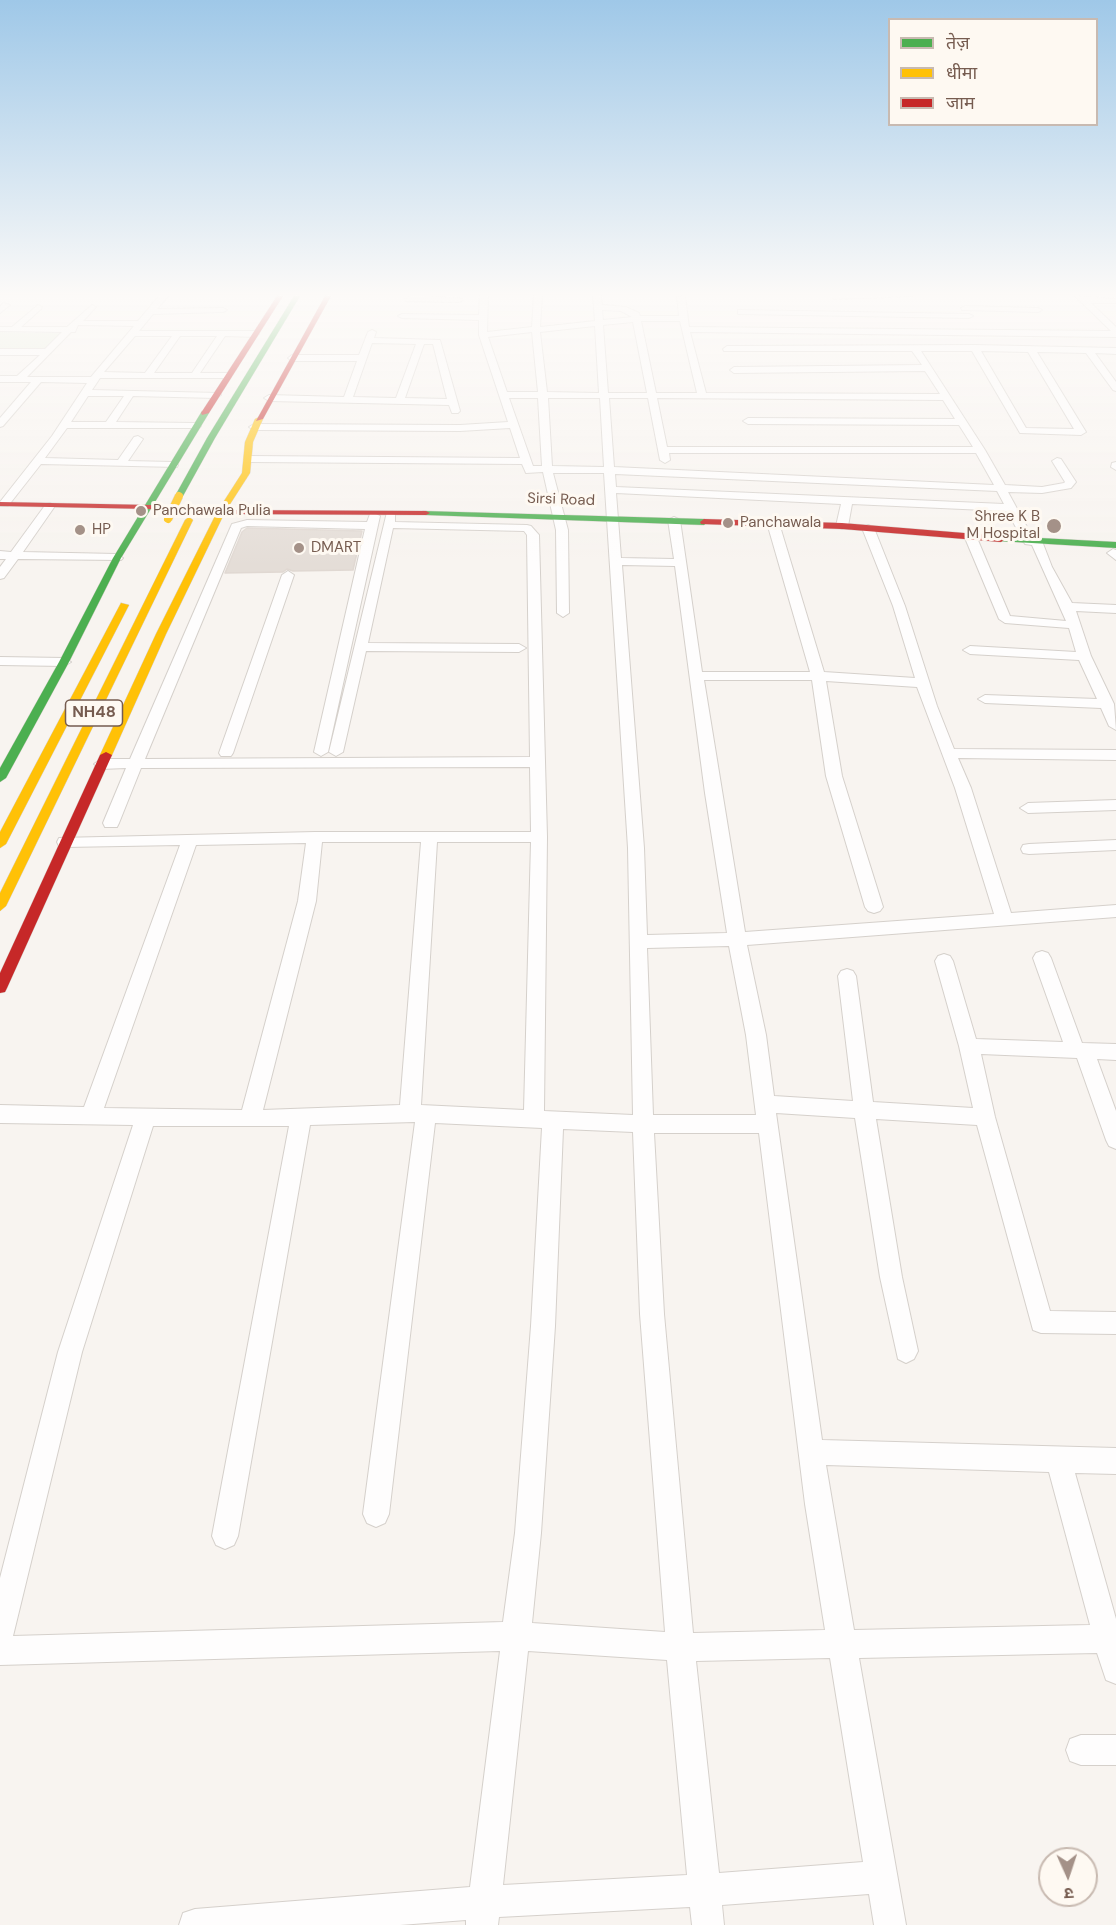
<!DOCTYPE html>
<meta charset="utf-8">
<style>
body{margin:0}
#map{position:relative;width:1116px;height:1925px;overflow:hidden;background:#f8f4f0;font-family:"DM Sans","Noto Sans Devanagari",sans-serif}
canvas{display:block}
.legend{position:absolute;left:888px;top:18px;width:210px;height:108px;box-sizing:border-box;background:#fef9f2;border:2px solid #c8bab1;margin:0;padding:8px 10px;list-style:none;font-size:18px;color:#765c50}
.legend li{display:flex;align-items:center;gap:12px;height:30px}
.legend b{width:30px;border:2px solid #c8bab1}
.north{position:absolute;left:1038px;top:1847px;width:60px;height:60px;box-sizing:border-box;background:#fef9f2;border:2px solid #c8bab1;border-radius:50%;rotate:177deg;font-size:16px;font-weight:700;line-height:24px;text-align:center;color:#765c50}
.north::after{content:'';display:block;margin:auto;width:21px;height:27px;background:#a49188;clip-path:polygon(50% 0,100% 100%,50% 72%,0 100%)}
</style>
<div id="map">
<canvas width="1116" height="1925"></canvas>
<ul class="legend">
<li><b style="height:8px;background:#4caf50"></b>तेज़</li>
<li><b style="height:8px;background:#ffc107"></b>धीमा</li>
<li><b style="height:8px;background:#c62828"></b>जाम</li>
</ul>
<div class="north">उ</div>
</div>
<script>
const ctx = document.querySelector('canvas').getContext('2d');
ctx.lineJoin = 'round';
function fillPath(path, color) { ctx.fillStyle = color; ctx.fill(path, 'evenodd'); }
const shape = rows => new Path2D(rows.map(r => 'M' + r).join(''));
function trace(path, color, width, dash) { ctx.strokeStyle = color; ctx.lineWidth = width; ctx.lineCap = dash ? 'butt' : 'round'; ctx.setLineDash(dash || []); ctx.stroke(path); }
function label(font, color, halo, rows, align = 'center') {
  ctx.font = font + ' "DM Sans",sans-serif'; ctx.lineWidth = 6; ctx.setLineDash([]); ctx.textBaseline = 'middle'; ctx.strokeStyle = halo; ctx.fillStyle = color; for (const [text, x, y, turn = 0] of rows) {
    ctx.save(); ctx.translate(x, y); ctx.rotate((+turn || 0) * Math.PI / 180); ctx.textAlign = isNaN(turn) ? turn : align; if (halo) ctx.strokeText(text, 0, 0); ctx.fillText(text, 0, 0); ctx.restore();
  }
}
fillPath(shape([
 [0,332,64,333,44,351,0,350]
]), '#e6eedb');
const building = shape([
 [247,528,362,531,353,570,293,571,287,569,283,572,225,573,242,532,247,528]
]);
fillPath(building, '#e4ddd7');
trace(building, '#e0d8d2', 1.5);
const street = shape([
 [159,296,168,296,157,309,223,308,227,310,223,312,153,314,139,331,255,331,259,334,255,337,225,336,200,373,227,373,231,376,230,378,100,378,92,390,219,393,221,395,216,398,133,396,116,422,196,423,201,426,199,428,67,428,45,458,118,460,134,437,138,436,143,439,128,461,173,462,178,465,177,467,41,464,8,506,0,506,0,502,52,436,87,383,41,382,3,426,0,427,0,418,31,382,0,382,0,376,17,376,40,355,0,355,0,349,45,349,62,332,0,331,0,327,12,327,38,305,42,307,41,309,21,327,67,327,92,305,96,307,83,321,138,321,159,296],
 [78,325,134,326,91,377,27,377,71,332,75,332,78,325],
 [135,336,172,336,145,373,104,372,135,336],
 [180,336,217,336,192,373,154,373,180,336],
 [88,396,124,396,106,422,71,422,88,396],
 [480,296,488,296,487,332,532,327,534,296,542,296,540,327,595,321,593,296,601,296,602,305,626,307,639,313,640,316,679,316,677,297,685,296,689,327,1111,331,1075,296,1116,299,1116,303,1091,303,1116,327,1116,337,690,332,706,393,940,394,925,371,734,373,730,370,734,367,922,365,912,351,724,351,723,349,727,346,975,345,1116,348,1116,354,1095,353,1116,382,1116,391,1113,390,1086,353,1037,352,1086,432,1081,435,1020,433,972,351,921,351,985,450,1005,485,1042,487,1064,483,1065,482,1052,461,1057,458,1061,459,1076,482,1071,488,1042,493,1008,492,1033,538,1040,539,1042,541,1052,567,1072,603,1116,605,1116,613,1076,611,1091,656,1114,704,1116,730,1109,726,1101,708,985,703,978,699,985,695,1097,699,1079,660,970,654,963,650,970,646,1076,652,1069,628,1005,623,999,619,965,538,967,536,971,535,977,538,1010,616,1066,621,1032,545,1025,544,1007,511,852,504,848,526,842,529,836,526,841,504,616,493,621,558,674,559,668,520,674,517,680,520,702,672,810,672,767,523,773,520,779,523,824,672,915,678,893,606,862,528,868,525,874,528,905,606,937,706,954,749,1116,750,1116,760,958,758,971,788,1011,913,1116,905,1116,917,747,945,766,1035,774,1096,853,1101,838,976,841,971,847,969,853,971,856,976,873,1102,973,1108,959,1046,935,961,938,956,944,954,950,956,953,961,976,1039,1063,1042,1033,958,1036,953,1042,951,1048,953,1051,958,1082,1043,1116,1044,1116,1060,1097,1059,1116,1111,1116,1149,1109,1146,1106,1140,1077,1058,981,1054,995,1117,1050,1311,1116,1312,1116,1334,1041,1333,1033,1330,977,1125,876,1119,902,1277,918,1351,914,1359,906,1363,898,1359,880,1277,855,1118,776,1113,822,1440,1116,1448,1116,1474,1075,1473,1116,1619,1116,1684,1106,1680,1097,1653,859,1658,906,1925,874,1925,869,1894,722,1905,724,1925,692,1925,690,1907,499,1917,498,1925,466,1925,466,1920,400,1925,179,1925,183,1913,195,1909,470,1887,500,1651,0,1665,0,1578,58,1352,133,1125,0,1123,0,1105,84,1107,180,845,65,847,59,846,57,842,59,838,315,832,531,832,530,767,141,768,119,823,117,827,105,827,103,823,126,768,101,769,94,764,101,759,130,759,232,524,247,520,367,522,370,514,374,513,380,516,328,752,321,756,314,752,365,529,247,526,241,528,145,759,530,757,527,535,524,531,393,528,368,643,519,644,526,648,519,652,366,651,343,752,336,756,329,752,387,512,395,512,395,522,527,525,531,526,539,535,547,837,544,1111,633,1115,628,848,604,473,553,473,568,530,569,613,563,617,557,613,556,530,543,472,526,473,522,464,249,462,244,459,249,456,520,458,510,428,460,431,254,430,249,427,254,424,460,425,508,422,479,335,479,320,402,318,398,316,402,314,479,315,480,296],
 [602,310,621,311,632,317,603,320,602,310],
 [641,321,680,321,697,393,656,393,641,321],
 [633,322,647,393,608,393,603,325,633,322],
 [595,326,599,393,547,392,540,332,595,326],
 [532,332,538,392,507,392,488,337,532,332],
 [981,351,1028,352,1074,429,1026,428,981,351],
 [509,398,538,398,542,466,533,466,509,398],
 [548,398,600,398,604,467,552,466,548,398],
 [609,398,648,398,660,460,665,463,670,460,669,453,976,453,994,485,614,467,609,398],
 [657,398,943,400,955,419,748,418,743,421,748,424,959,425,973,447,667,447,657,398],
 [615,474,997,491,1004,504,616,487,615,474],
 [622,565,675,566,705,793,727,933,647,935,644,848,622,565],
 [704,680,812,680,826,776,865,907,868,911,874,913,880,911,883,907,842,776,826,681,917,687,955,788,994,914,745,932,704,680],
 [322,842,421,842,400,1105,263,1110,316,901,322,842],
 [437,842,531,842,524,1110,421,1105,437,842],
 [306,843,298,901,242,1110,104,1108,196,845,306,843],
 [729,946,746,1035,756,1115,653,1115,647,948,729,946],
 [415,1122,363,1514,367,1523,376,1527,385,1523,389,1514,435,1123,542,1128,531,1326,515,1533,503,1622,13,1636,82,1352,153,1126,289,1126,212,1536,216,1545,225,1549,234,1545,238,1536,310,1125,415,1122],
 [563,1129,633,1132,640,1314,665,1632,532,1623,541,1533,555,1326,563,1129],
 [654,1133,759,1133,805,1504,825,1630,693,1633,664,1314,654,1133],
 [826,1465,1049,1472,1090,1625,854,1630,826,1465],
 [528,1651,667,1660,687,1875,503,1885,528,1651],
 [830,1658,863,1862,719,1873,696,1661,830,1658],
 [830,296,913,296,834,299,830,296],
 [409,297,459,298,463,300,459,302,406,301,405,299,409,297],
 [3,303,10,305,0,313,0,307,3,303],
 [965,306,1038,308,1042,310,1038,312,962,310,961,308,965,306],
 [741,310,969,314,973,316,969,318,738,314,738,310,741,310],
 [372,330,376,332,374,338,440,340,460,411,458,413,452,413,449,405,269,401,264,398,269,395,344,397,357,361,292,361,288,358,292,355,359,355,368,332,372,330],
 [372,343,416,344,396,398,353,397,372,343],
 [424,344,433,344,447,399,405,398,424,344],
 [1116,462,1116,470,1111,467,1112,463,1116,462],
 [50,503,55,506,23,552,117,554,123,558,121,560,18,559,4,578,0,579,0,567,6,559,0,559,0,551,11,552,46,504,50,503],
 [1113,549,1116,550,1116,560,1107,553,1113,549],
 [288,571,294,575,233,753,231,756,221,756,219,753,282,575,288,571],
 [0,657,64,658,71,662,64,666,0,665,0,657],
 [1116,800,1116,810,1028,813,1020,808,1028,803,1116,800],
 [1116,840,1116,850,1029,854,1023,853,1021,849,1023,845,1029,844,1116,840],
 [1081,1735,1116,1735,1116,1765,1081,1765,1070,1761,1066,1750,1070,1739,1081,1735]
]);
const fast = shape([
 [294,296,300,296,215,438,183,496,176,498,175,496,207,438,294,296],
 [202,411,209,413,121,558,69,662,6,778,0,782,0,768,59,662,113,558,202,411],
 [423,511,704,519,708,522,704,525,426,515,422,513,423,511],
 [1001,536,1116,542,1116,548,998,541,997,539,1001,536]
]);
const slow = shape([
 [259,417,263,419,253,442,250,473,225,512,166,634,112,755,106,758,102,757,100,755,156,634,217,512,242,473,245,442,255,419,259,417],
 [189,517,193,520,6,906,0,911,0,893,185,520,189,517],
 [121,603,129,605,6,844,0,848,0,832,121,603]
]);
const jam = shape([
 [277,296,283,296,209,413,202,415,201,413,277,296],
 [325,296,331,296,263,419,256,421,325,296],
 [0,502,150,505,221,510,426,511,430,513,426,515,221,514,150,509,0,506,0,502],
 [704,519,842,523,1001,536,1005,539,1001,542,842,529,701,524,700,522,704,519],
 [106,752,112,755,7,988,5,992,0,993,0,973,100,755,106,752]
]);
trace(street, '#d5d0cb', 2);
trace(fast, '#d8d1cc', 1);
trace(slow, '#d8d1cc', 1);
trace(jam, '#d8d1cc', 1);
fillPath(street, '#fefdfd');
fillPath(fast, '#4caf50');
fillPath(slow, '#ffc107');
fillPath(jam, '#c62828');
const slowBridge = shape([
 [168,519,179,496]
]);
trace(slowBridge, '#d9d1cc', 9, []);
trace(slowBridge, '#ffc107', 8);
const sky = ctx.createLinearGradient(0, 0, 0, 566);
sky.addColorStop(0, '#9fc8e8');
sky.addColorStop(0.52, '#fcfaf8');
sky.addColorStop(1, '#fcfaf800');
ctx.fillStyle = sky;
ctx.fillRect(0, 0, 1116, 566);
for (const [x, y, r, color] of [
 [141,511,6,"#a49188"],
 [728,523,6,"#a49188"],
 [1054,526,8,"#a49188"],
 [80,530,6,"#a49188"],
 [299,548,6,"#a49188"]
]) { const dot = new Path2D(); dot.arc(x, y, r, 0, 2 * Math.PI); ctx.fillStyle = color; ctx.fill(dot); trace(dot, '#fef9f2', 2); }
label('15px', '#765c50', '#fef9f2', [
 ["Sirsi Road",561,500,2]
]);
label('15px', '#765c50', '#fef9f2', [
 ["Panchawala Pulia",153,511],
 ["Shree K B",1040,517,"right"],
 ["M Hospital",1040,534,"right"],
 ["Panchawala",740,523],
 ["HP",92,530],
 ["DMART",311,548]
], 'left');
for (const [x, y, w] of [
 [94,713,57]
]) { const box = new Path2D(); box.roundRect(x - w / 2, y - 13, w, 26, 4.5); ctx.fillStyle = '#fef9f2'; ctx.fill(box); trace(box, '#765c50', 1.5); }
label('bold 16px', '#765c50', null, [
 ["NH48",94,713]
]);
</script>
